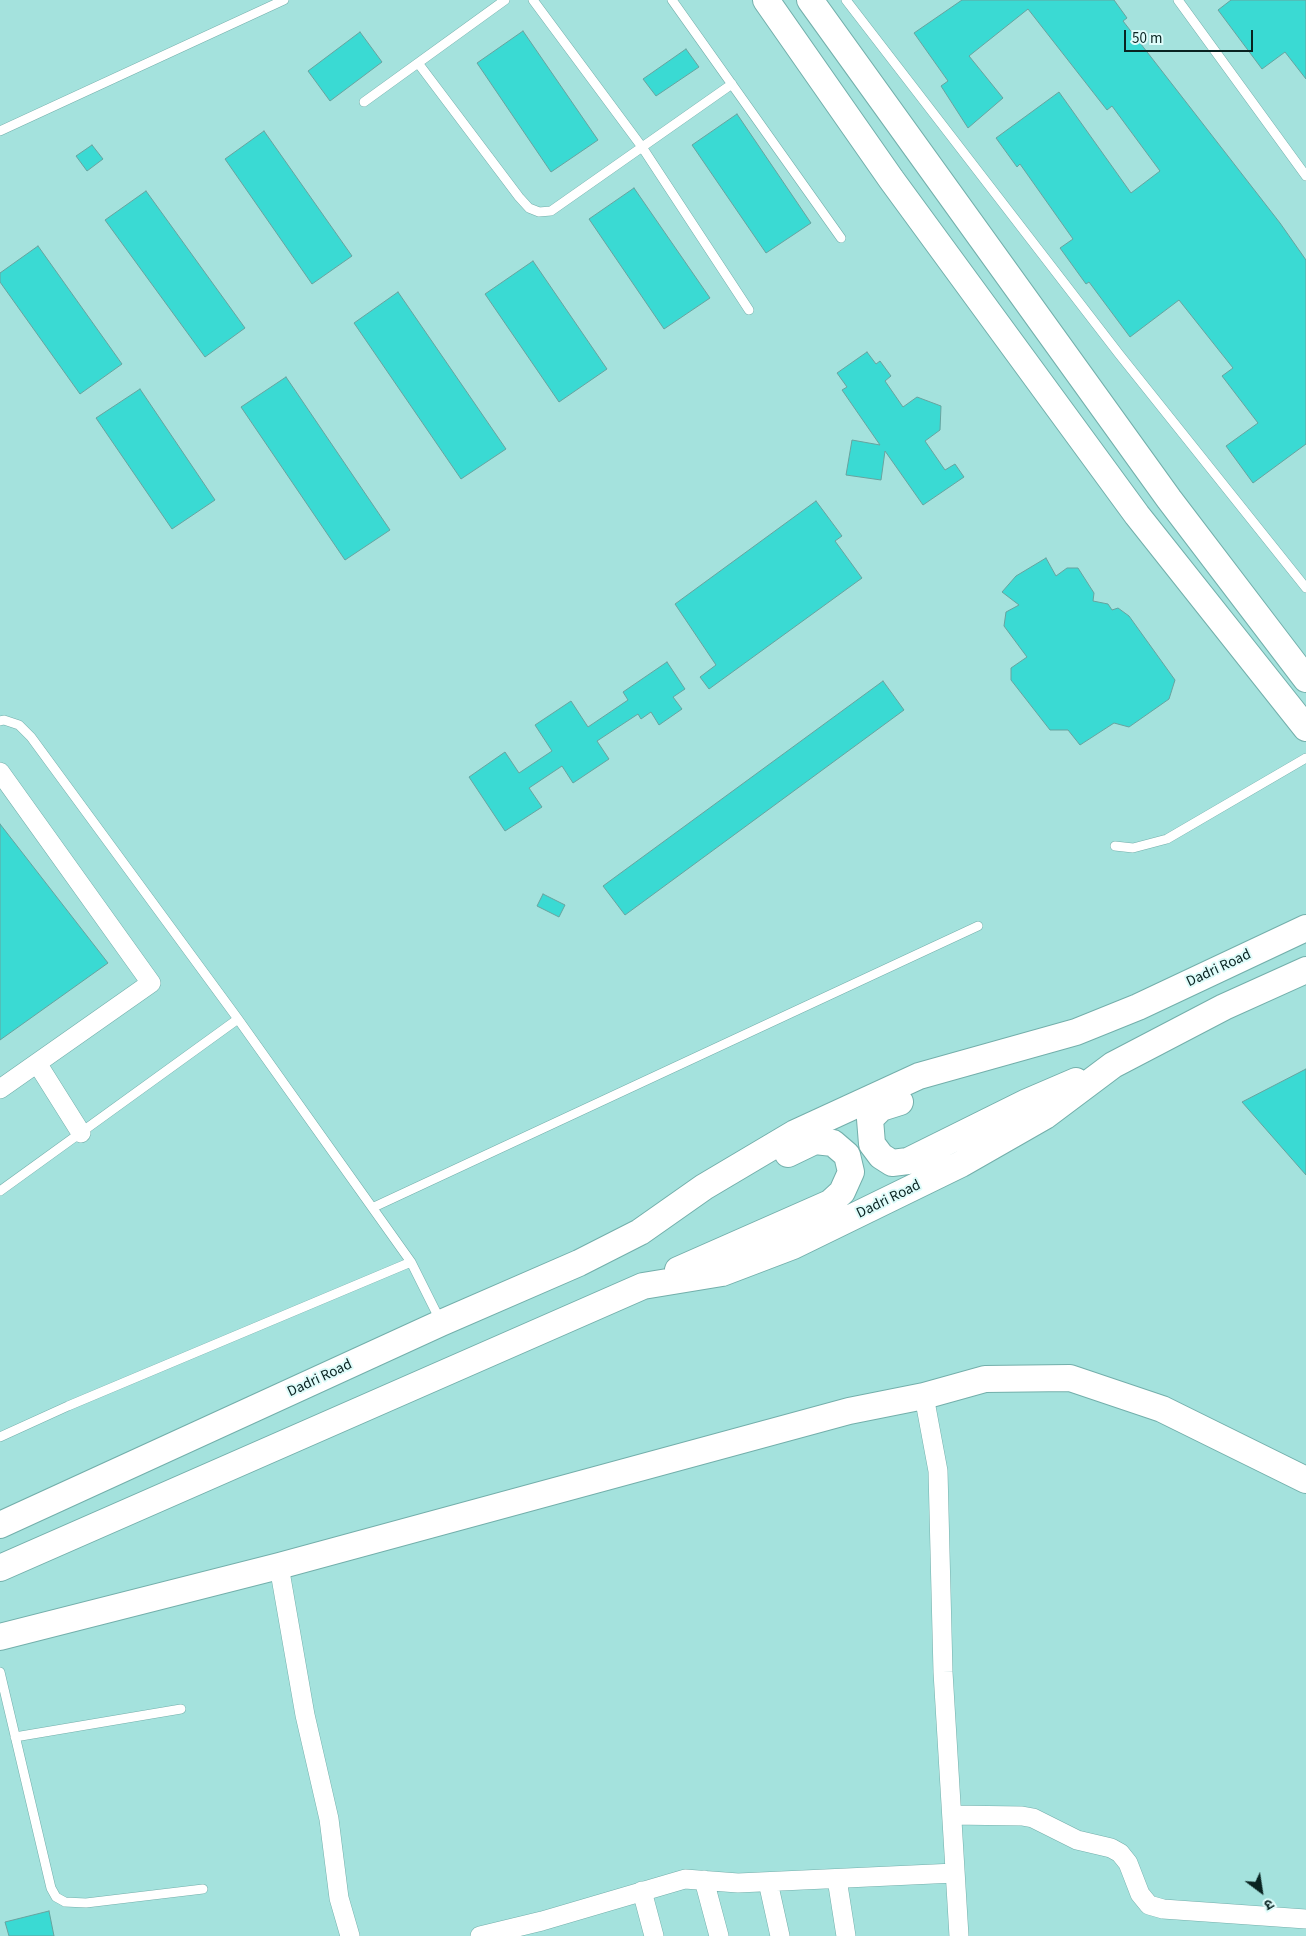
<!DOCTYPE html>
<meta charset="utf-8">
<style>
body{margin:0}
#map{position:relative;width:1306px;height:1936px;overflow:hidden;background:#a4e2dd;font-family:"Source Sans 3","Noto Sans Devanagari",sans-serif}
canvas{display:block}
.north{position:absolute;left:1236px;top:1866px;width:50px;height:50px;-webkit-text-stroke:4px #defcfa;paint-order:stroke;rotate:149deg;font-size:14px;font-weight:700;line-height:20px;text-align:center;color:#092321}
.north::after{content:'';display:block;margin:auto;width:18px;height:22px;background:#092321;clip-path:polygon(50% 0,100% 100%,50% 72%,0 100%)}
.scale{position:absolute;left:1124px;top:30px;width:129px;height:22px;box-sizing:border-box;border:2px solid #092321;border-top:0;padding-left:6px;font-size:15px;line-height:18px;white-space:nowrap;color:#092321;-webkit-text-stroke:4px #defcfa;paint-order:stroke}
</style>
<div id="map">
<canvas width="1306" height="1936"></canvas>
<div class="north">उ</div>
<div class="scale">50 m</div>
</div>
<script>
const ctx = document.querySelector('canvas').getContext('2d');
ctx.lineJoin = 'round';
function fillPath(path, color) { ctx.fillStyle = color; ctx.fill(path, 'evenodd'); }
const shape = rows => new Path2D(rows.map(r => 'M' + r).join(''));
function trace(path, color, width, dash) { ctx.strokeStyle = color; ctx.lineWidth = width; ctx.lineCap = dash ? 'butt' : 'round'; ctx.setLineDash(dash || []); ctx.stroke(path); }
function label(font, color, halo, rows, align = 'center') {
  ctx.font = font + ' "Source Sans 3",sans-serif'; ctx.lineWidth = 4; ctx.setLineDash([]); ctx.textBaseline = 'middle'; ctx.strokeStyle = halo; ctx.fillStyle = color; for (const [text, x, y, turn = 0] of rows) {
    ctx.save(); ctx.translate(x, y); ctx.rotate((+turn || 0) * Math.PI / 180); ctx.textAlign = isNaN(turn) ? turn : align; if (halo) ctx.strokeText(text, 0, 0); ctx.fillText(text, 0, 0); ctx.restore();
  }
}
const building = shape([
 [962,0,1114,0,1127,18,1123,21,1280,223,1306,260,1306,444,1253,483,1226,446,1258,423,1222,376,1233,368,1179,300,1130,337,1089,282,1086,284,1060,248,1073,239,1020,164,1017,167,996,138,1059,92,1131,193,1160,171,1112,106,1107,110,1028,9,969,56,1003,98,968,128,941,86,948,81,914,33,962,0],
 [1231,0,1306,0,1306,79,1285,52,1262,69,1218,10,1231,0],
 [523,31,598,140,551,172,477,63,523,31],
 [360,32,382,62,330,101,308,71,360,32],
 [686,49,699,67,656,96,643,79,686,49],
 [737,114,811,223,766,253,692,145,737,114],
 [264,131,352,256,312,284,225,159,264,131],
 [92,145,103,159,87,171,76,156,92,145],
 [634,188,710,298,664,329,589,219,634,188],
 [146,191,245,328,205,357,105,220,146,191],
 [38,246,122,364,80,394,0,282,0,273,38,246],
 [533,261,607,369,559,402,485,294,533,261],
 [398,292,506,449,461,479,354,323,398,292],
 [867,352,876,364,880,361,891,376,885,381,903,407,917,397,941,406,940,430,925,441,945,470,955,464,964,477,923,505,885,451,881,480,846,475,852,440,880,445,842,390,847,387,837,373,867,352],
 [286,377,390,530,345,560,241,407,286,377],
 [140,389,215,500,172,529,96,418,140,389],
 [816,501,842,536,835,541,862,578,709,689,700,677,716,665,675,604,816,501],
 [1046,558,1056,576,1067,568,1078,568,1094,593,1093,601,1108,604,1112,610,1118,608,1129,616,1175,680,1169,699,1129,727,1114,723,1080,745,1068,730,1050,730,1011,680,1011,668,1027,657,1004,626,1006,612,1019,605,1002,592,1016,576,1046,558],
 [667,662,685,689,673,697,682,709,659,725,651,712,641,719,638,714,597,741,609,759,573,783,562,766,529,788,542,807,505,831,469,777,505,752,519,773,552,751,535,725,571,701,588,727,628,700,623,692,667,662],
 [883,681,904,710,625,915,603,886,883,681],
 [0,824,108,963,0,1040,0,824],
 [543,894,565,905,559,917,537,906,543,894],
 [1306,1069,1306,1175,1242,1102,1306,1069],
 [49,1911,54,1936,9,1936,5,1922,49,1911]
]);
fillPath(building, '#3adad3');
trace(building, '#67a39f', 1);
const lane = shape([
 [533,0,642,147,749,310],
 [672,0,841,238],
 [846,0,1119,354,1306,588],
 [1178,0,1306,176],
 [418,63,519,197,529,208,539,212,551,211,732,84],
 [364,102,505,0],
 [0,131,284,0],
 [0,721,4,720,19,725,31,737,238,1019,411,1262,440,1320],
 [1115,846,1133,848,1167,839,1306,758],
 [0,1191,238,1019],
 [374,1207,978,926],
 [0,1437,68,1406,411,1262],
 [0,1672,51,1888,56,1897,65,1902,86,1903,203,1889],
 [15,1737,181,1709]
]);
const street = shape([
 [0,772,151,983,0,1089],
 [37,1063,81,1133],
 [924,1396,938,1471,943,1672,959,1936],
 [279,1566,305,1715,329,1819,339,1898,350,1936],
 [952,1815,1022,1816,1033,1818,1077,1840,1111,1848,1120,1853,1128,1863,1140,1894,1149,1905,1163,1909,1306,1919],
 [837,1879,846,1936],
 [704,1880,719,1936],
 [768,1882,780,1936],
 [642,1891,654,1936],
 [480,1936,542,1921,685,1879,738,1883,955,1873]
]);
const secondary = shape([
 [766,0,891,179,1137,515,1306,728],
 [810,0,1169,499,1306,679],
 [900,1102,881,1108,870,1119,872,1144,881,1156,892,1163,908,1161,1027,1102,1076,1081],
 [678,1270,830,1203,842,1192,851,1172,847,1155,833,1143,815,1141,788,1154],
 [0,1525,441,1323,579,1263,640,1232,704,1187,795,1133,919,1076,1076,1032,1138,1007,1306,928],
 [0,1568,643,1286,722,1273,793,1246,961,1164,1045,1116,1113,1065,1224,1007,1306,970],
 [0,1637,279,1566,849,1411,924,1396,985,1379,1070,1378,1162,1409,1306,1480]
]);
trace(lane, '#73afab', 10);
trace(street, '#73afab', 20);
trace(secondary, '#73afab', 28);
trace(lane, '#fff', 9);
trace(street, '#fff', 19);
trace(secondary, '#fff', 26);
label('15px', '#092321', '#defcfa', [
 ["Dadri Road",1219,969,-25],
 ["Dadri Road",889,1200,-26],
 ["Dadri Road",320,1379,-25]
]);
</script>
